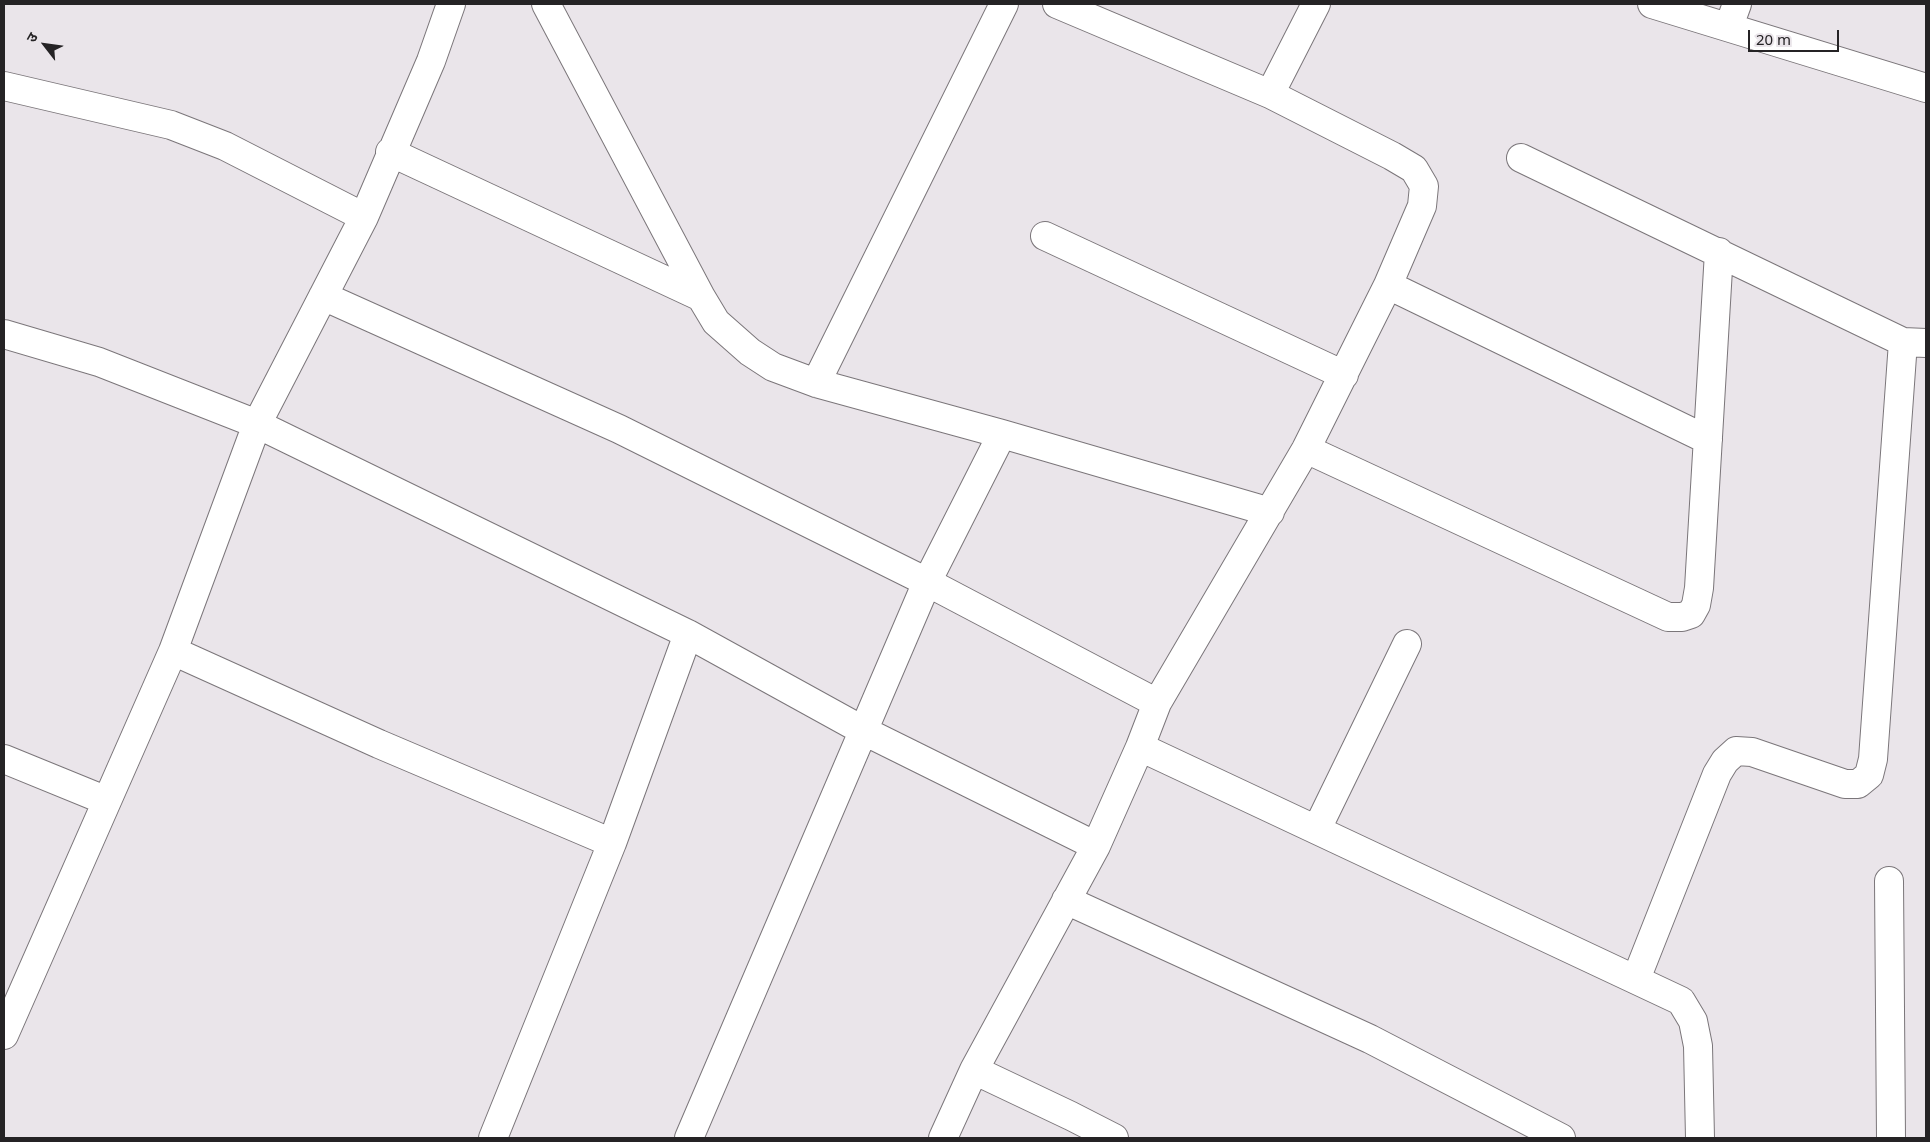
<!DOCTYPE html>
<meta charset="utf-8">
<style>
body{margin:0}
#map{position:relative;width:1930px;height:1142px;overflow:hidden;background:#eae5ea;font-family:"Noto Sans","Noto Sans Devanagari",sans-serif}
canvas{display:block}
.frame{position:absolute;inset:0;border:5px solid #252325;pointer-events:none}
.north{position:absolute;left:20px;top:20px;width:50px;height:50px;-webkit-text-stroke:4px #eae5ea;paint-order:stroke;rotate:300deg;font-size:14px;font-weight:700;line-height:20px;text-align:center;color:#252325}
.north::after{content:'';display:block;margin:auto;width:18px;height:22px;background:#252325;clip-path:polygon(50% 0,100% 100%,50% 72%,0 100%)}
.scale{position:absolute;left:1748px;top:30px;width:91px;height:22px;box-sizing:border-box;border:2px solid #252325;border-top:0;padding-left:6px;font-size:15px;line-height:18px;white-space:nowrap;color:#252325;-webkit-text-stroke:4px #eae5ea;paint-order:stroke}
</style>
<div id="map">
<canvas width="1930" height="1142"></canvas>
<div class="frame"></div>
<div class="north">उ</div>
<div class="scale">20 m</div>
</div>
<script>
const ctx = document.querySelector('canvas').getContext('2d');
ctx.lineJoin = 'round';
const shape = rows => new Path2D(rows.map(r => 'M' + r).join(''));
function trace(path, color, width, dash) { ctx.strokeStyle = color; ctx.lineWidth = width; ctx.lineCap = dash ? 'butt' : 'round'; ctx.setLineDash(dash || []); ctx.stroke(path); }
const minor = shape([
 [546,4,701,297],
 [1057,4,1270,94,1392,156,1414,169,1424,186,1422,206,1388,285,1306,449,1157,703],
 [1652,4,1926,88],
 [1729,26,1737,4],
 [4,86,171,125,225,146,364,217],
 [1270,94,1316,4],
 [390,152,701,297,716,322,750,352,773,367,816,383,1002,434,1270,512],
 [1521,158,1903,342,1926,343],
 [1045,236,1344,375],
 [1388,285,1708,440],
 [323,296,619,429,927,582,1157,703,1140,747,1681,1001,1693,1021,1698,1046,1700,1138],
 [4,334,99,362,257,424,688,634],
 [816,383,1004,4],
 [1306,449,1668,617,1682,617,1691,614,1696,605,1699,588,1719,252],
 [173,651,257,424,364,217,431,61,451,4],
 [4,759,107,801],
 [1317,829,1407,644],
 [1096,846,1140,747],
 [1889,881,1891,1138],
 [1066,900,1370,1039,1561,1138],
 [1636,979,1717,774,1725,761,1736,751,1752,752,1845,784,1858,784,1869,775,1873,759,1903,342],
 [4,1035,173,651,379,744,612,843,688,634,864,731,1096,846,974,1070,1071,1116,1114,1138],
 [493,1138,612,843],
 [689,1138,927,582,1002,434],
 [943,1138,974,1070]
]);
trace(minor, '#7b767a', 30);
trace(minor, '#fff', 28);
</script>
